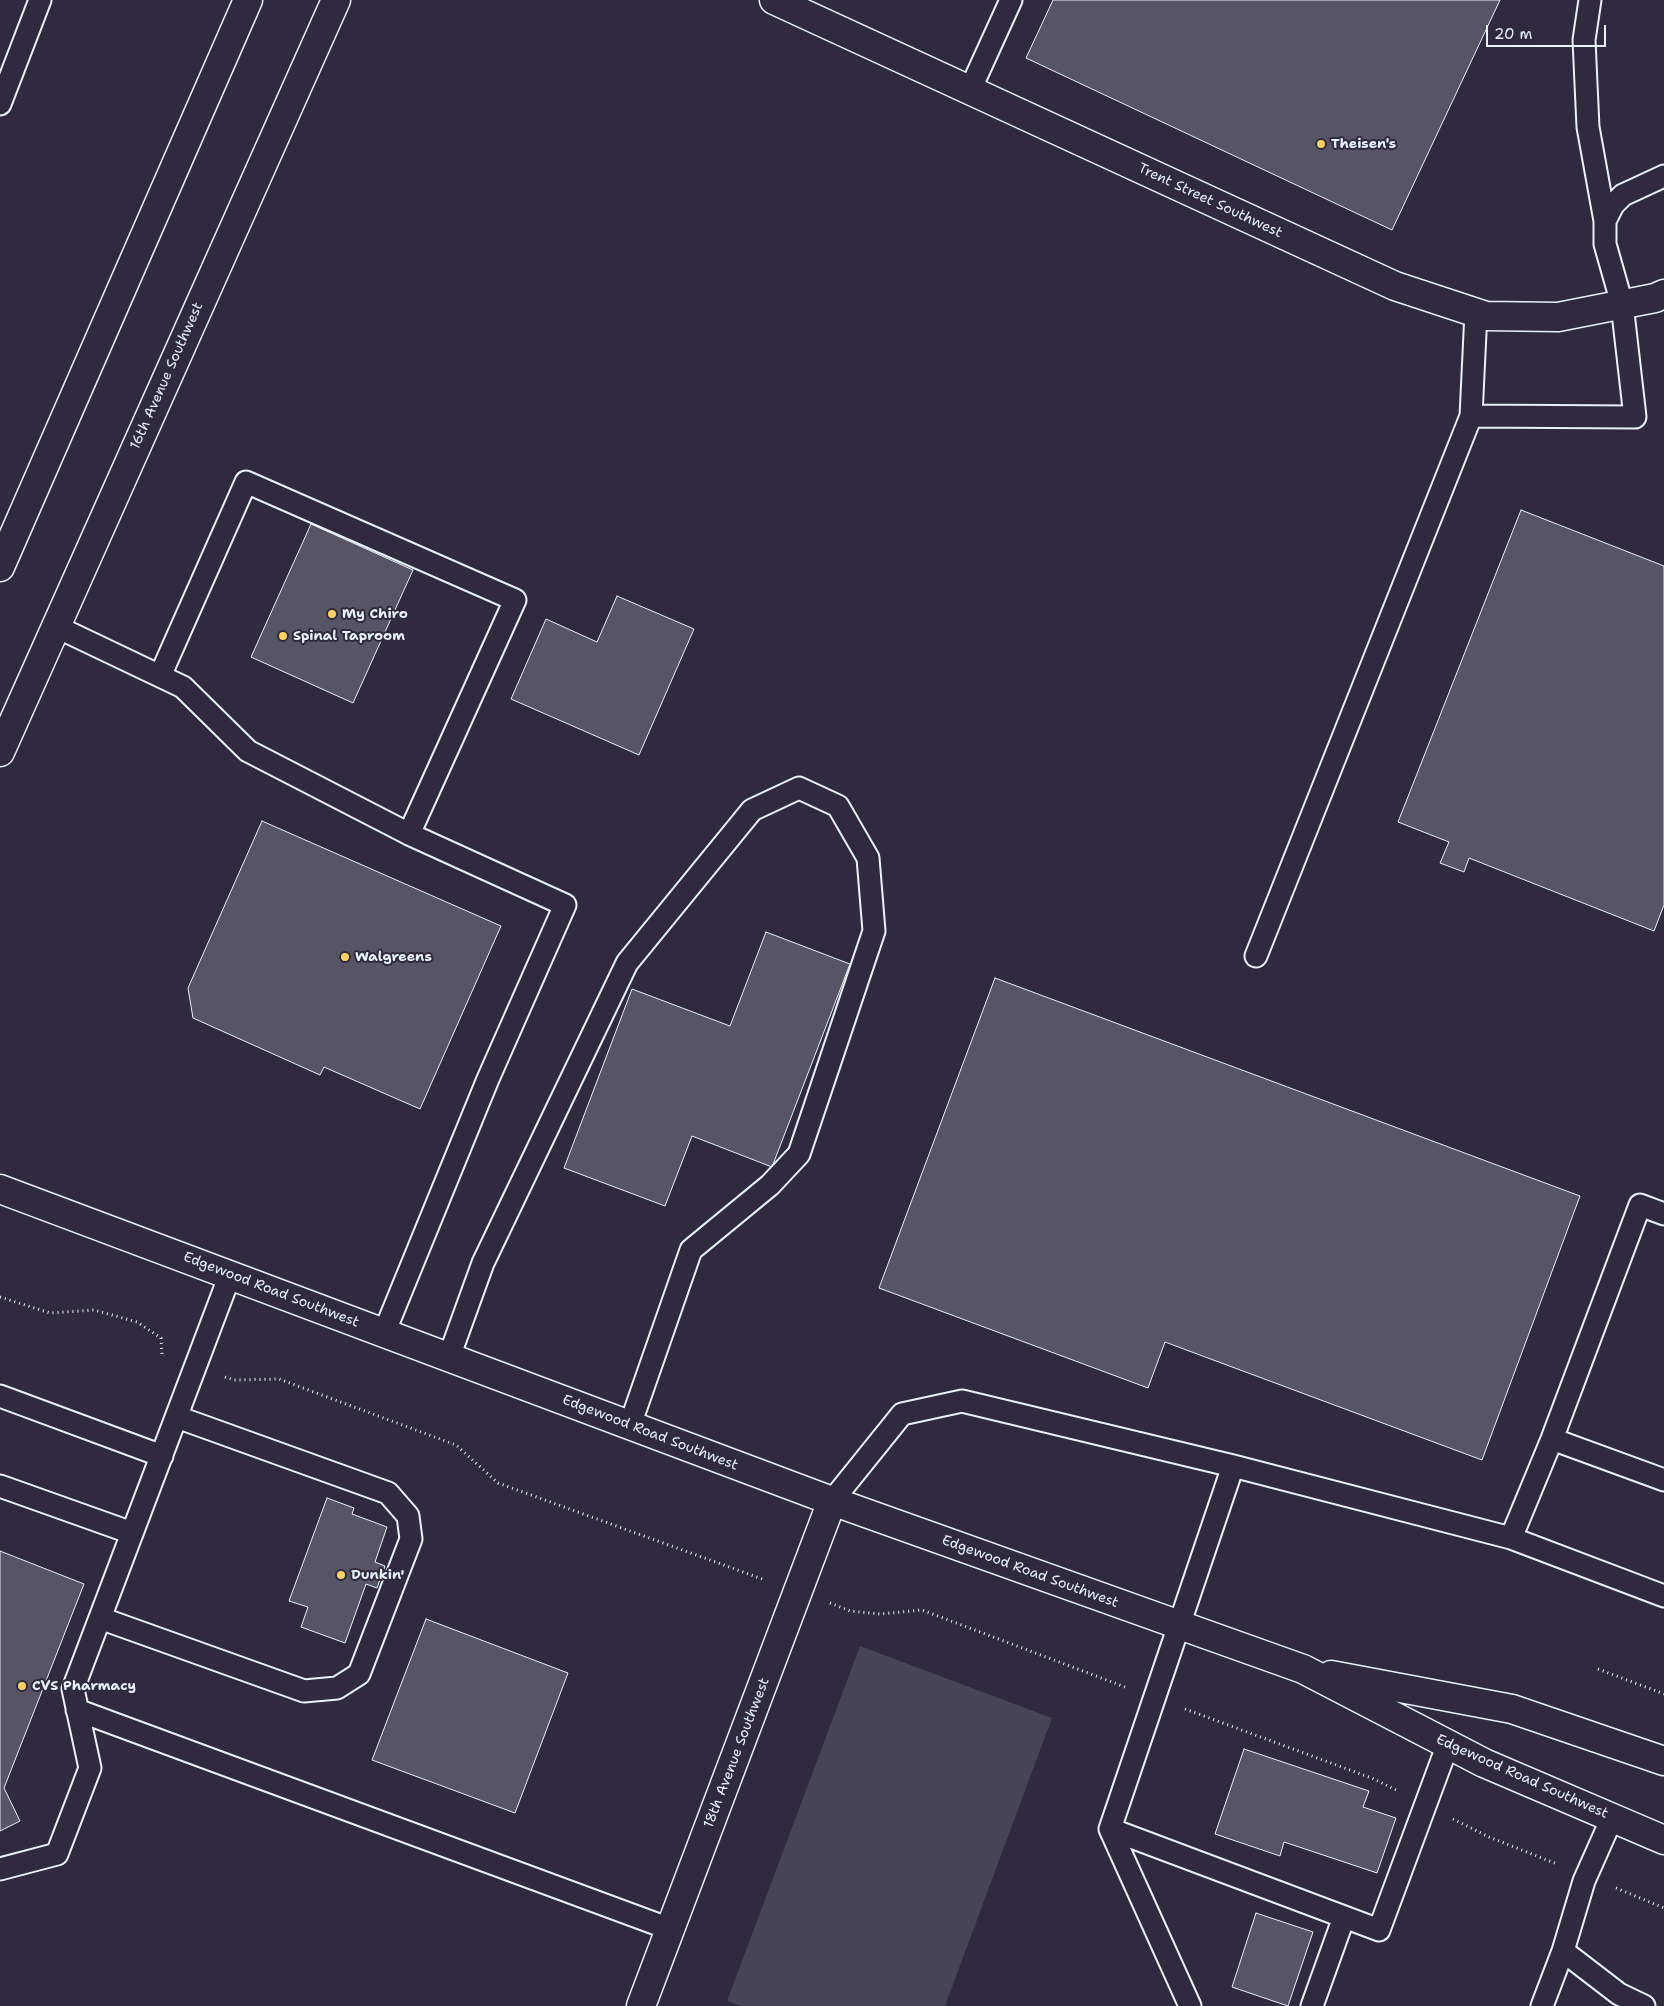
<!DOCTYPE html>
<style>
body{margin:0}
#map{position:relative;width:1664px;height:2006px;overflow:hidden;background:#2f2a3d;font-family:"Shantell Sans",sans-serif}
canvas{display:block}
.scale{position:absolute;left:1486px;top:25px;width:120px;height:22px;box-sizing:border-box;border:2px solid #e8f1f8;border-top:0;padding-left:6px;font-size:15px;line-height:18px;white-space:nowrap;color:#e8f1f8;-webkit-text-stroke:4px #2f2a3d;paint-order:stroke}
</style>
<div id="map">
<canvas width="1664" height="2006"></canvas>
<div class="scale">20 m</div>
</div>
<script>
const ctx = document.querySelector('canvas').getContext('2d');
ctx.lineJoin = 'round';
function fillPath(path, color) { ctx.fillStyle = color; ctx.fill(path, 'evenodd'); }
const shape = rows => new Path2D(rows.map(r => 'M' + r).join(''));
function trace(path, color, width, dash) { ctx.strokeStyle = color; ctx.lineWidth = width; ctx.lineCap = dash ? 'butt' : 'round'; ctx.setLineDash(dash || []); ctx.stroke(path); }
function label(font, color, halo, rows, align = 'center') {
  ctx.font = font + ' "Shantell Sans",sans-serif'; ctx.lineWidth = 4; ctx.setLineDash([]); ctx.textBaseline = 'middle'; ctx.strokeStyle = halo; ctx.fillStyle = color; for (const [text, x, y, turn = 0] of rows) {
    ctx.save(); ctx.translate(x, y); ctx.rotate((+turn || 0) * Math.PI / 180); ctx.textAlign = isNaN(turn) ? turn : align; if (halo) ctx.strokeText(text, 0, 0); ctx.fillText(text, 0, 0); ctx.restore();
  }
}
fillPath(shape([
 [860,1646,1052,1718,945,2006,741,2006,727,2001]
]), '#464455');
const building = shape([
 [1053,0,1500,0,1392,230,1026,58,1053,0],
 [1521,510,1664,566,1664,905,1654,931,1469,858,1464,872,1440,863,1449,842,1398,822,1521,510],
 [311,524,413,570,353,703,251,657,311,524],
 [617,596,694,629,639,755,511,699,546,619,597,642,617,596],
 [262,821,501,926,420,1109,324,1067,320,1075,193,1018,188,988,262,821],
 [766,932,850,964,772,1167,692,1136,665,1206,564,1168,632,989,730,1026,766,932],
 [995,978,1580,1196,1482,1460,1165,1342,1148,1388,879,1288,995,978],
 [327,1498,354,1508,352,1514,387,1527,375,1562,385,1566,377,1588,366,1584,345,1643,301,1627,308,1607,289,1601,327,1498],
 [0,1551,84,1584,4,1788,20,1821,0,1831,0,1551],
 [426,1619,568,1673,515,1813,372,1760,426,1619],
 [1244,1749,1369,1791,1363,1807,1396,1818,1377,1873,1284,1842,1280,1856,1215,1834,1244,1749],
 [1256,1913,1313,1932,1288,2006,1232,1987,1256,1913]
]);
fillPath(building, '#575565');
trace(building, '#e8f1f8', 1);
const service = shape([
 [1590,0,1584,40,1588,127,1605,221],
 [970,90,1011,0],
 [0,104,40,0],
 [1471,416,1635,417,1622,304,1605,244,1605,221,1613,205,1623,195,1664,176],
 [55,626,183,687,248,751,409,834,565,905,488,1079,384,1333],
 [160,676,246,482,515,600,409,834],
 [1256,956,1471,416,1476,312],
 [449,1357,483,1263,627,963,752,810,799,788,838,806,868,858,874,931,799,1154,770,1185,691,1250,630,1425],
 [0,1396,162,1456],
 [1552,1439,1664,1480],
 [1233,1466,1110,1829,1379,1930,1448,1744],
 [0,1486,132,1533],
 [832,1501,902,1414,962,1401,1233,1466,1511,1538,1664,1596],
 [1511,1538,1552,1439,1640,1205,1664,1214],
 [100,1618,304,1691,337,1688,359,1674,411,1539,408,1516,388,1493,177,1417],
 [77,1710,670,1929],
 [1612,1818,1584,1881,1563,1951,1619,1994,1644,2006],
 [1110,1829,1190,2006],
 [0,1869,57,1854,90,1768,73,1689,230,1275],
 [1312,2006,1344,1917],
 [1542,2006,1563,1951]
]);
const minor = shape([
 [774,0,1395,286,1486,316,1558,317,1655,298,1664,294],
 [641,2006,832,1501]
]);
const secondary = shape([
 [0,567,248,0],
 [0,752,336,0]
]);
const primary = shape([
 [0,1189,832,1501,1303,1669,1484,1763,1664,1840],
 [1331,1675,1512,1709,1664,1761]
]);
trace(service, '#e8f1f8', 25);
trace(minor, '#e8f1f8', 31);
trace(secondary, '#e8f1f8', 31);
trace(primary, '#e8f1f8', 31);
trace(shape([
 [0,1297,50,1313,94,1310,137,1322,161,1338,162,1355,165,1355],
 [225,1377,234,1380,279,1379,456,1445,498,1483,765,1580],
 [830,1603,850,1611,880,1614,922,1610,1125,1687],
 [1598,1669,1664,1694],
 [1185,1709,1374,1779,1396,1790],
 [1453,1819,1489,1837,1557,1864],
 [1616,1888,1664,1908]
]), '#e8f1f8', 3, [1, 4]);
trace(service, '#2f2a3d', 21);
trace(minor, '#2f2a3d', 28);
trace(secondary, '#2f2a3d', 28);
trace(primary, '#2f2a3d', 28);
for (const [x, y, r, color] of [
 [1321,144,5,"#ffd166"],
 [332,614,5,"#ffd166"],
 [283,636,5,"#ffd166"],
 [345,957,5,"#ffd166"],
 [341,1575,5,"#ffd166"],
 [22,1686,5,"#ffd166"]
]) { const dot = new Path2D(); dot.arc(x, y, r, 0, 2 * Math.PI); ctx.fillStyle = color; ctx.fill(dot); trace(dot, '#2f2a3d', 2); }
label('bold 14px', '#e8f1f8', '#2f2a3d', [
 ["Theisen's",1331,144],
 ["My Chiro",342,614],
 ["Spinal Taproom",293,636],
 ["Walgreens",355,957],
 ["Dunkin'",351,1575],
 ["CVS Pharmacy",32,1686]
], 'left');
label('14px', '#e8f1f8', '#2f2a3d', [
 ["Trent Street Southwest",1210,201,25],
 ["16th Avenue Southwest",167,376,-66],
 ["Edgewood Road Southwest",271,1290,21],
 ["Edgewood Road Southwest",650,1433,21],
 ["Edgewood Road Southwest",1030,1572,20],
 ["18th Avenue Southwest",737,1753,-69],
 ["Edgewood Road Southwest",1522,1777,24]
]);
</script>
